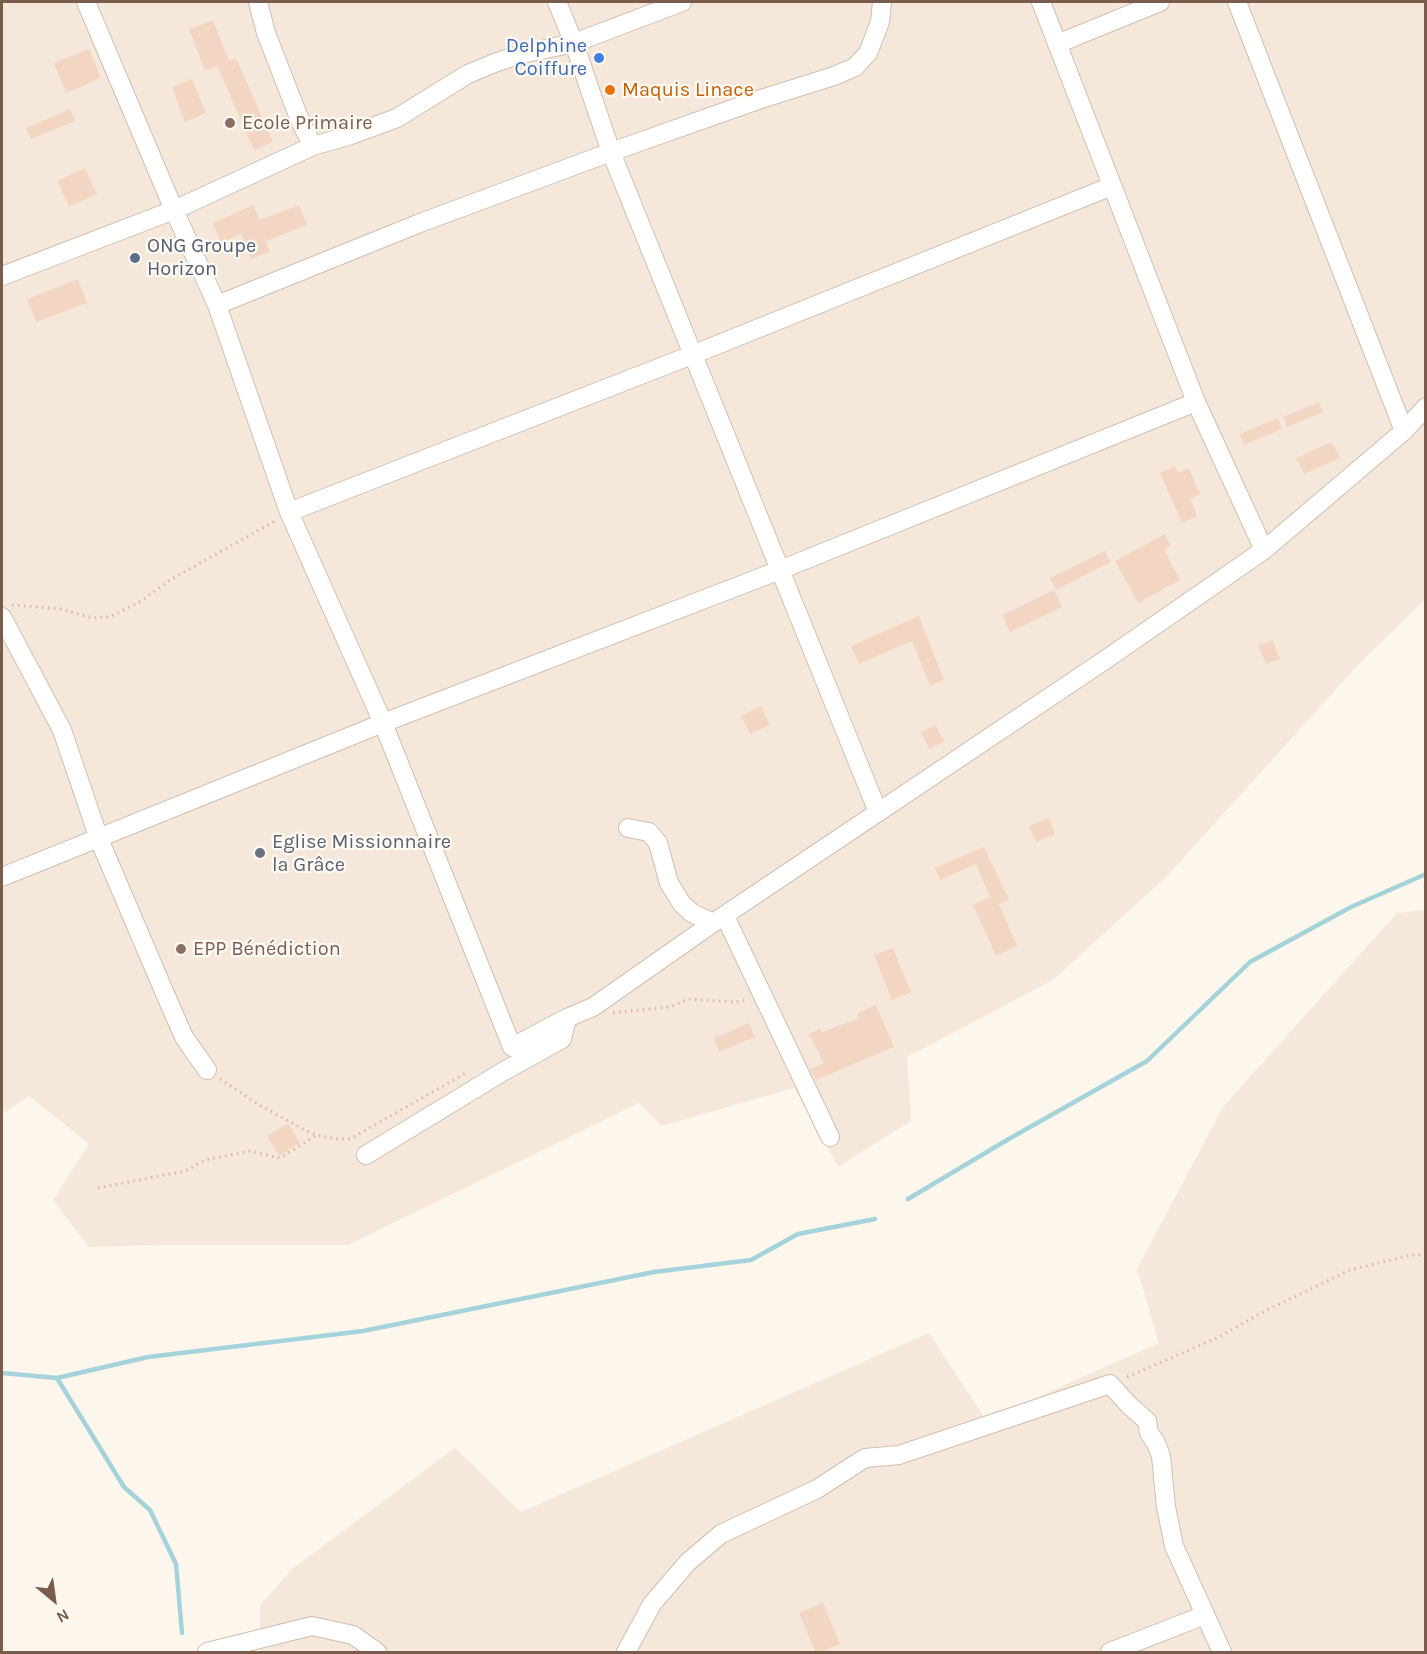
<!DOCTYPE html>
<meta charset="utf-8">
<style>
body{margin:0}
#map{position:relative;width:1427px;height:1654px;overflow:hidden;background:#fdf6ec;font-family:Karla,sans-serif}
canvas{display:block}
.frame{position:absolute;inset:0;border:3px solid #7a5c4d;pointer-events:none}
.north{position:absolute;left:24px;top:1570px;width:60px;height:60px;-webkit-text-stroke:4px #fffaf3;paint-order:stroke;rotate:151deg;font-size:16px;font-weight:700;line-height:24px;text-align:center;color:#7a5c4d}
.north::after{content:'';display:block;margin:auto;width:21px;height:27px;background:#7a5c4d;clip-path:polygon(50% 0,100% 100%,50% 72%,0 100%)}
</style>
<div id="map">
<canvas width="1427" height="1654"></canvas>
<div class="frame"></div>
<div class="north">N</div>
</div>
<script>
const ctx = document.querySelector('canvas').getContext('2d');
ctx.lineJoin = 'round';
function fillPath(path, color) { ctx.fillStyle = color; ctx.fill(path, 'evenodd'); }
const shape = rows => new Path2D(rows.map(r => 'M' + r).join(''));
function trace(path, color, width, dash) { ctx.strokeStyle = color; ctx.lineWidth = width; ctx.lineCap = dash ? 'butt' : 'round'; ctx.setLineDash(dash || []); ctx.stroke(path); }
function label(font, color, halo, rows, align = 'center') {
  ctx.font = font + ' Karla,sans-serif'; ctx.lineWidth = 4.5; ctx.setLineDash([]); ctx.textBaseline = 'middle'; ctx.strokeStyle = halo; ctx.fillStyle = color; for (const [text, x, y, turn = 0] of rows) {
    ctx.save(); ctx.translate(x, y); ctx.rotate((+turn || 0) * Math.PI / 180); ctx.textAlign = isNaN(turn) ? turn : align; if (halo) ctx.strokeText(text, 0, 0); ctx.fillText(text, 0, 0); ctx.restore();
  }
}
fillPath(shape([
 [2,2,1425,2,1425,599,1358,665,1167,876,1053,980,907,1057,911,1121,838,1167,794,1088,662,1126,639,1103,348,1245,164,1245,89,1247,53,1200,89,1144,29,1096,2,1114],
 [1425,910,1425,1652,260,1652,260,1606,292,1569,455,1448,521,1512,929,1333,986,1420,1159,1343,1137,1269,1223,1107,1397,913]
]), '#f5e8da');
trace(shape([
 [908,1199,1007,1140,1147,1061,1250,962,1351,907,1426,874],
 [2,1373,57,1378,148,1357,363,1331,654,1272,751,1260,798,1234,875,1219],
 [57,1378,124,1487,150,1510,176,1564,182,1633]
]), '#a5d3da', 4.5);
fillPath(shape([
 [213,20,229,61,236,58,273,142,254,150,217,66,205,71,189,29],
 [89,49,101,78,66,93,54,63],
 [192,79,206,113,185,122,172,87],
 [70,109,75,121,31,139,26,128],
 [85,168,97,194,69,207,57,181],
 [253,205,260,220,299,205,307,225,266,241,270,252,251,259,241,234,221,243,213,223],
 [78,279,87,303,36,322,27,299],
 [1319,402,1323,412,1287,427,1283,417],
 [1278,418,1282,429,1244,445,1240,434],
 [1332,442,1340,458,1304,474,1296,458],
 [1175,466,1178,473,1189,468,1200,494,1190,499,1197,516,1182,523,1160,473],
 [1165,534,1171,546,1164,549,1180,580,1138,603,1115,561],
 [1105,551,1111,562,1056,590,1050,578],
 [1054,590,1062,607,1010,632,1002,615],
 [919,616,944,680,930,686,912,641,859,664,851,646],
 [1272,640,1280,659,1266,664,1258,646],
 [761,706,770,725,750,734,741,716],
 [936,725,944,742,929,749,921,732],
 [1049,818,1055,834,1036,842,1029,826],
 [984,847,1009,900,999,904,1017,946,996,956,973,905,990,897,976,864,940,880,935,868],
 [893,948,911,992,892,1000,874,955],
 [876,1005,894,1047,816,1080,810,1069,824,1063,809,1034,820,1028,822,1032,859,1018,857,1013],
 [749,1023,755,1037,719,1052,714,1038],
 [288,1123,300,1143,279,1156,267,1136],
 [823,1603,840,1644,816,1653,799,1613]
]), '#f3d5c3');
const minor = shape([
 [86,2,174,210,217,305,289,512,383,723,512,1047,567,1018,593,1007,713,923,1105,660,1264,550,1404,431,1426,407],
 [258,2,266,33,301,123,313,146],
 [557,2,574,43,611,152,878,812],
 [1041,2,1196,402,1264,550],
 [1237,2,1404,431],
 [1057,44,1160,2],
 [2,276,174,210,313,146,348,136,397,118,468,74,497,62,522,54,574,43,682,2],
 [217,305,420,223,611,152,758,100,834,76,855,67,868,53,880,22,882,2],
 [289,512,692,355,1112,186],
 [2,617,62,730,99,839,166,996,184,1037,207,1070],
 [628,828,649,832,658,843,669,883,682,904,692,913,713,923],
 [2,877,383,723,780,570,1196,402],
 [725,916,830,1137],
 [366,1155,504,1071,562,1039,567,1018],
 [207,1652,312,1626,353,1635,377,1652],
 [626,1652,652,1604,688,1562,721,1534,817,1489,865,1458,899,1455,1110,1384,1129,1405,1147,1421,1149,1433,1156,1443,1161,1456,1166,1507,1174,1546,1222,1652],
 [1110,1652,1205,1615]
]);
trace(minor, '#d1beb0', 20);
trace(shape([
 [12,605,61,609,92,618,110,617,141,601,170,580,275,521],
 [613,1013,670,1007,688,999,735,1002,748,1000],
 [220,1079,261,1106,305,1130,317,1135,336,1139,350,1139,466,1073],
 [98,1188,185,1171,205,1160,250,1151,280,1158,317,1135],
 [1127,1377,1217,1338,1263,1312,1350,1270,1411,1255,1426,1255]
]), '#d9b8a5', 3, [1.5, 4.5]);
trace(minor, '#fff', 18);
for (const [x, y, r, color] of [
 [599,58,6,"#3f7fe0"],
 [610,90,6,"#e8710a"],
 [230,123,6,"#8d6e63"],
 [135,258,6,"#5c6f8a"],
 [260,853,6,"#6b7280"],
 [181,949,6,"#8d6e63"]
]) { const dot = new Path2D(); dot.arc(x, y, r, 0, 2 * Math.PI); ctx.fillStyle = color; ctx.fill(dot); trace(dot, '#fffaf3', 2); }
label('20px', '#366cbe', '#fffaf3', [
 ["Delphine",587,46],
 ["Coiffure",587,69]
], 'right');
label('20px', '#c56008', '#fffaf3', [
 ["Maquis Linace",622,90]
], 'left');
label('20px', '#785e54', '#fffaf3', [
 ["Ecole Primaire",242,123],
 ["EPP Bénédiction",193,949]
], 'left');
label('20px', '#4e5e75', '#fffaf3', [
 ["ONG Groupe",147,246],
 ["Horizon",147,269]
], 'left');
label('20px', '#5b616d', '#fffaf3', [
 ["Eglise Missionnaire",272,842],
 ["la Grâce",272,865]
], 'left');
</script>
